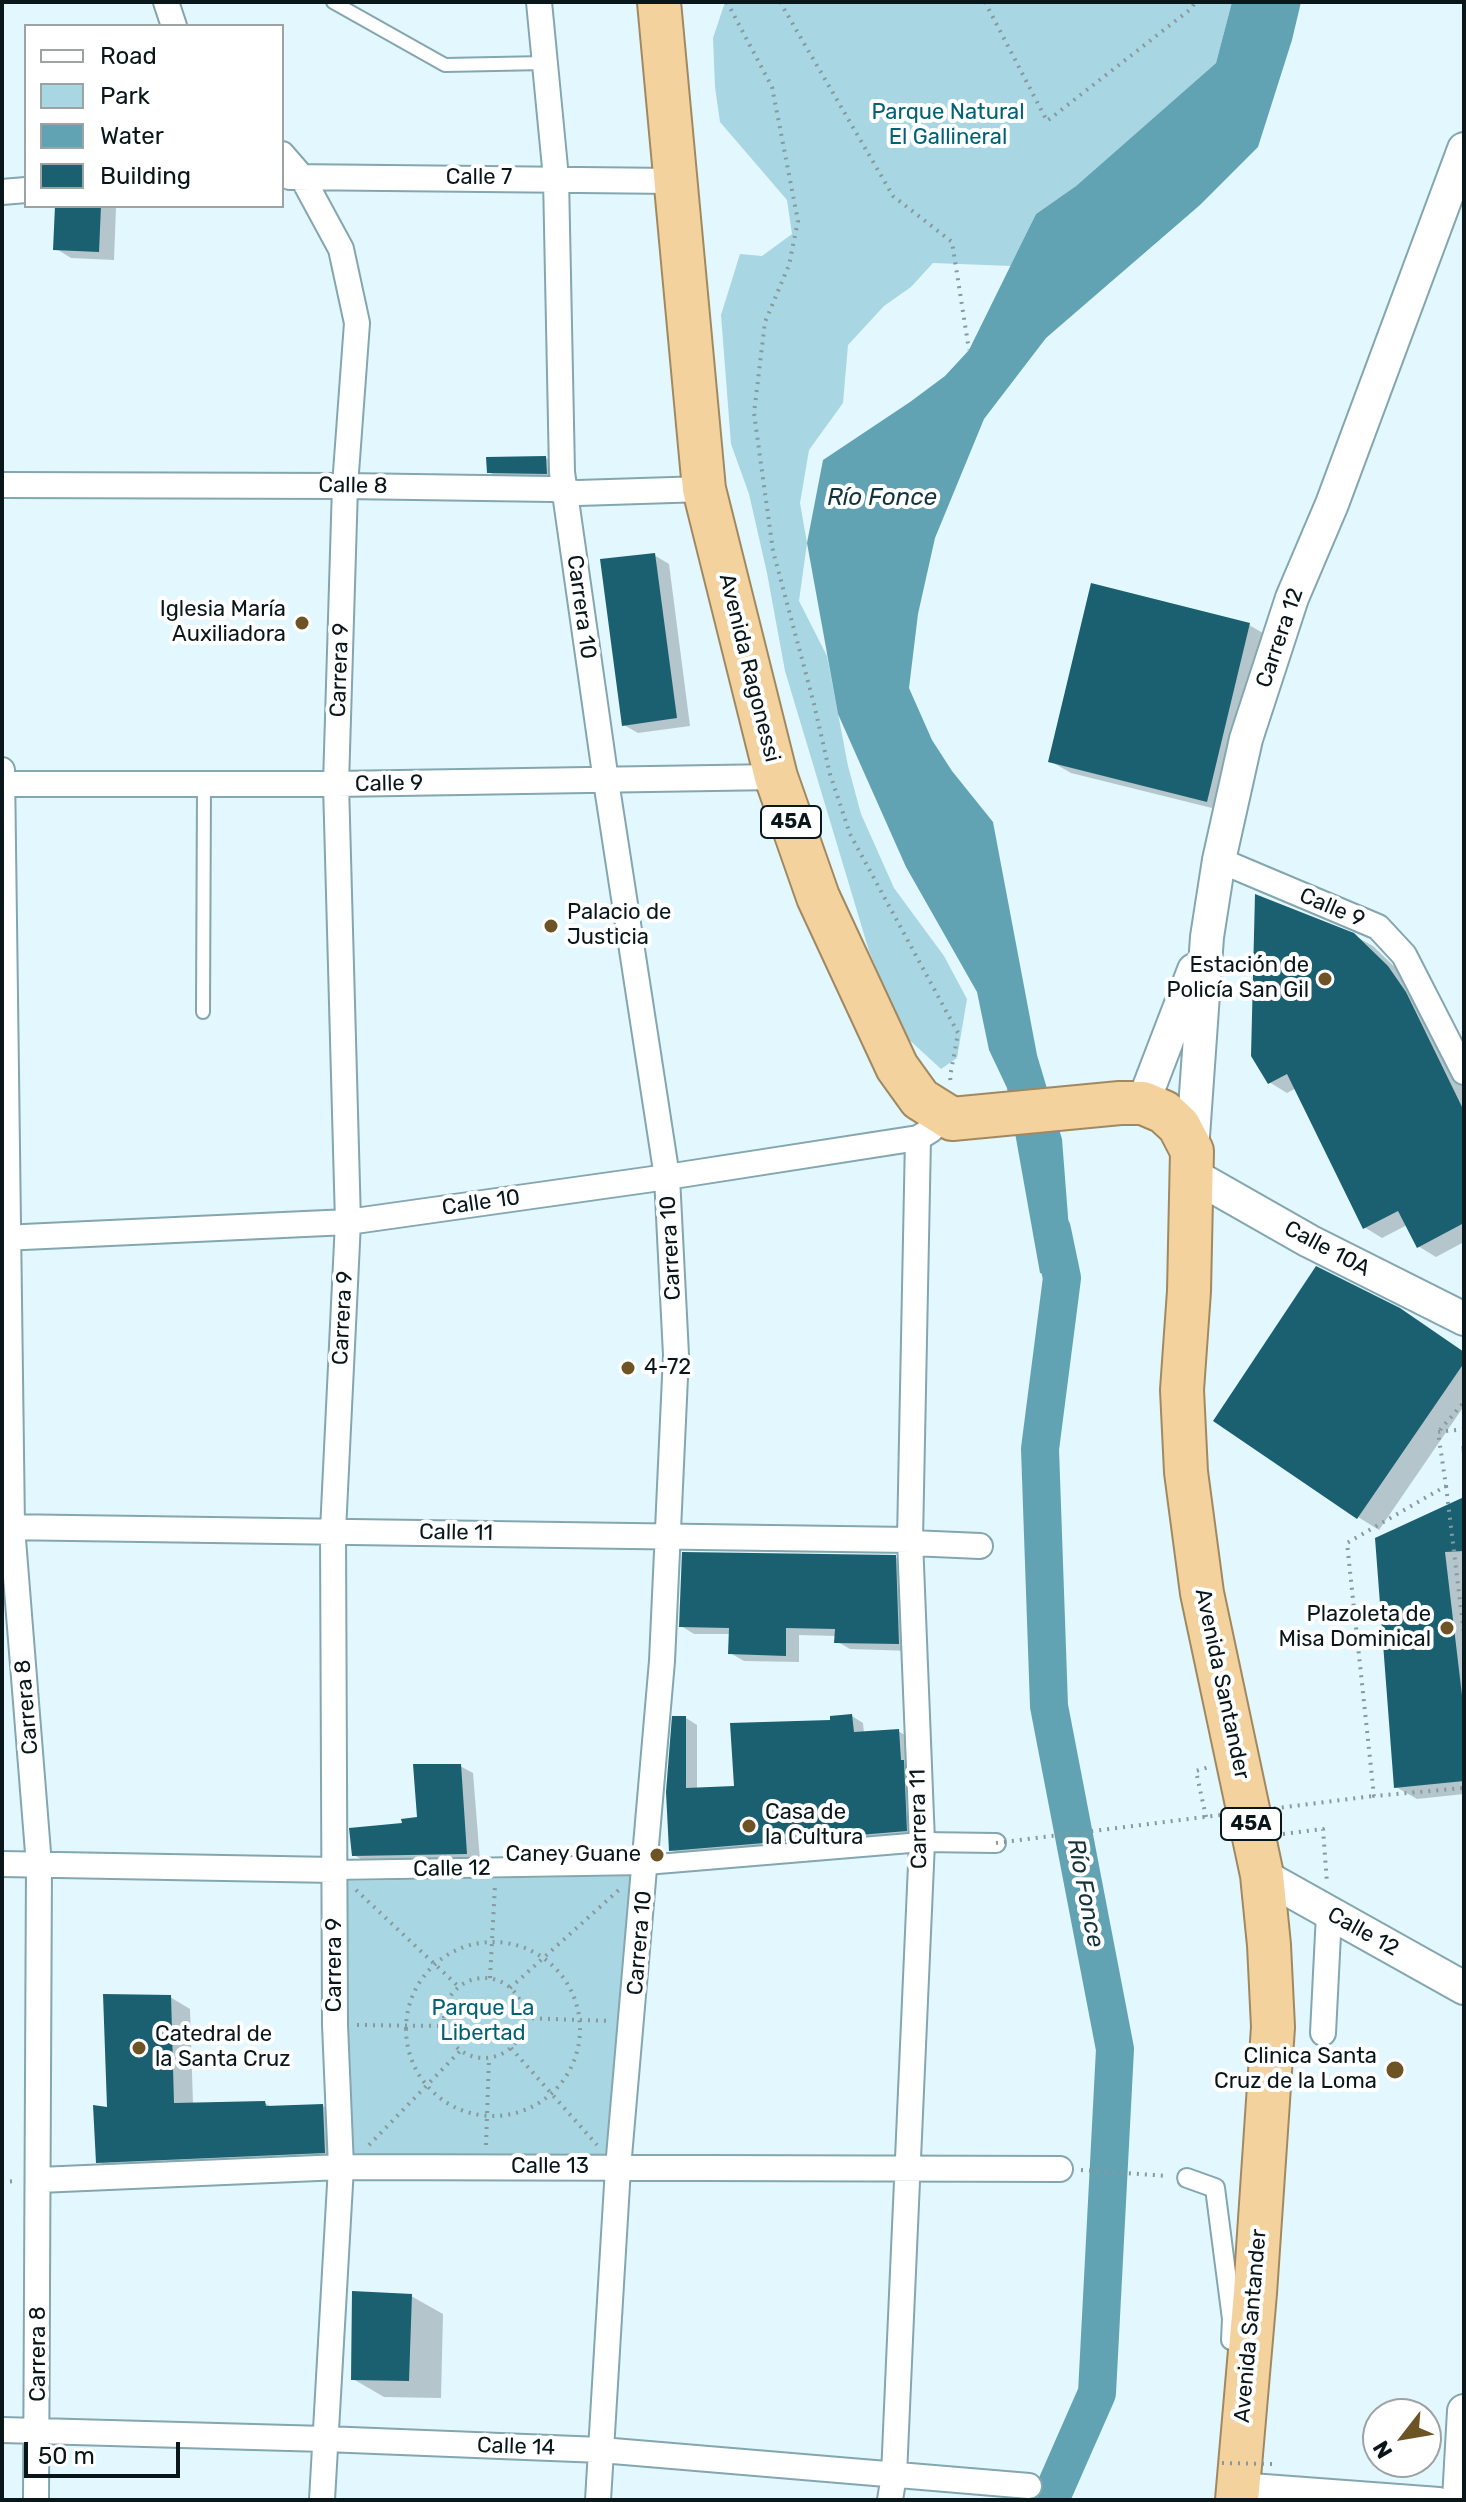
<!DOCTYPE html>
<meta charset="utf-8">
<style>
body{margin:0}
#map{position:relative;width:1466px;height:2502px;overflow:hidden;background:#e2f8fe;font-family:Rubik,sans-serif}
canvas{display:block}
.frame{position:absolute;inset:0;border:4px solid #09171a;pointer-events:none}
.legend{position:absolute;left:24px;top:24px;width:260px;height:184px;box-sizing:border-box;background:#fff;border:2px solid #9da2a3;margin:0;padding:10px 14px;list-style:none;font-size:24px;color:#09171a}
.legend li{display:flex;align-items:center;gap:16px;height:40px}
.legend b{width:40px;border:2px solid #9da2a3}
.north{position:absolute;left:1362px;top:2398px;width:80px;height:80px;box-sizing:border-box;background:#fff;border:2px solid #9da2a3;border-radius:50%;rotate:239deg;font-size:22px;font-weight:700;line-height:32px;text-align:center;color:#09171a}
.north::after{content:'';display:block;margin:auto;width:28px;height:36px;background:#6e5325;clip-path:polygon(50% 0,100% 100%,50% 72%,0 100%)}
.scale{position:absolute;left:24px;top:2442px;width:156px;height:36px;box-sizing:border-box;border:4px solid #09171a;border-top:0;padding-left:10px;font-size:24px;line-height:28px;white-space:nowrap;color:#09171a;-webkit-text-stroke:6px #fff;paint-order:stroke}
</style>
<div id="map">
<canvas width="1466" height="2502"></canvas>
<div class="frame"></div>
<ul class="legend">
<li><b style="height:10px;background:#fff"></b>Road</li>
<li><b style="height:22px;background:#a8d6e2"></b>Park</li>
<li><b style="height:22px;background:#62a3b3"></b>Water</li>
<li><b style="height:22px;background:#1b6070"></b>Building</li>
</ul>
<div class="north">N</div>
<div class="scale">50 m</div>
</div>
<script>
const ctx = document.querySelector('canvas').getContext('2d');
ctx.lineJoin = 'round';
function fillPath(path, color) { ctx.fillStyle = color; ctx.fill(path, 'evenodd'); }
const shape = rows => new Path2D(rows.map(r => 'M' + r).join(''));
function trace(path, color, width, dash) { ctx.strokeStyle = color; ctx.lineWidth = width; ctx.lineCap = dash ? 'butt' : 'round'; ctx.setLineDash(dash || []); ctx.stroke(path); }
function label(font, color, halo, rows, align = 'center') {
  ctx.font = font + ' Rubik,sans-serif'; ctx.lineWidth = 8; ctx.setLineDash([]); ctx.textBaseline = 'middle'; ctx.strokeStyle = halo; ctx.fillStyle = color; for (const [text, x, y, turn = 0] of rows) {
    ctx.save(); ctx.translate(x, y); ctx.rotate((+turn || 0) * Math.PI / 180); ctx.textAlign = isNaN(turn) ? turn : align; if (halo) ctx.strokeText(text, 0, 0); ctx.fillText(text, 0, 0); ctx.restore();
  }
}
fillPath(shape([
 [725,2,1232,2,1216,63,1076,186,1036,214,1012,266,933,263,911,287,884,306,848,345,843,403,809,450,800,503,807,543,799,601,827,656,848,766,861,814,894,888,944,956,967,999,957,1058,941,1069,905,1036,869,951,785,671,767,573,749,494,731,444,721,315,740,254,762,256,792,234,787,200,720,122,715,87,713,38],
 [633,1876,609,2166,348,2162,343,1881]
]), '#a8d6e2');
fillPath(shape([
 [1232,2,1301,2,1292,40,1258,147,1200,205,1046,338,984,419,935,538,918,614,909,688,932,740,952,771,993,822,1037,1055,1062,1139,1072,1268,1062,1278,1040,1273,1007,1088,989,1050,977,992,906,867,838,714,807,543,823,460,910,402,945,376,969,350,1036,214,1076,186,1216,63]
]), '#62a3b3');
fillPath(shape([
 [57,206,116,208,114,260,71,258,55,248],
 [546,458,556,464,556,479,499,478,489,472],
 [654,555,669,564,690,726,638,733,624,725],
 [1249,625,1270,637,1228,812,1071,773,1050,761],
 [1353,935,1373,946,1406,978,1464,1088,1464,1242,1436,1257,1418,1246,1407,1225,1382,1238,1364,1227,1296,1088,1287,1093,1269,1082],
 [1399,1310,1464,1352,1464,1406,1379,1530,1358,1517],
 [1461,1446,1464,1446,1464,1472],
 [1464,1499,1464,1794,1417,1799,1396,1787,1377,1540],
 [895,1557,908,1565,912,1651,850,1649,836,1641,836,1636,799,1635,799,1662,744,1661,730,1653,731,1634,694,1634,681,1626],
 [852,1716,863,1723,864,1733,898,1731,910,1738,917,1837,682,1856,671,1850,686,1718,697,1725,697,1790,736,1788,832,1722],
 [460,1766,473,1773,480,1860,366,1862,354,1855,419,1819],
 [170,1997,190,2009,193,2104,265,2103,273,2108,323,2106,343,2118,345,2163,118,2173,98,2161,109,2109],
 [411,2296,443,2314,441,2398,384,2397,353,2379]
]), '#0003');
trace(shape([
 [1050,2500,1097,2393,1115,2049,1049,1706,1040,1449,1062,1278,1052,1230]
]), '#62a3b3', 38);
fillPath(shape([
 [55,206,101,206,99,252,53,250],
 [546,456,547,474,487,473,486,457],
 [655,553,677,718,622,726,600,559],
 [1091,583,1250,623,1207,802,1048,762],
 [1255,894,1354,933,1388,966,1406,992,1464,1111,1464,1223,1417,1248,1398,1211,1363,1229,1287,1074,1268,1084,1251,1056],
 [1316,1266,1400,1308,1464,1352,1464,1363,1357,1519,1213,1421],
 [1464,1497,1464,1551,1445,1552,1464,1712,1464,1781,1394,1788,1375,1538],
 [682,1552,896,1555,899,1644,834,1643,835,1629,786,1628,786,1656,728,1654,729,1628,679,1627],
 [852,1714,854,1732,899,1729,901,1760,904,1760,907,1831,669,1851,666,1792,672,1716,686,1716,686,1788,734,1786,730,1723,830,1720,830,1716],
 [413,1764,461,1764,467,1854,352,1856,349,1828,402,1823,401,1819,417,1817],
 [103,1994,171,1995,174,2103,265,2101,266,2106,323,2104,325,2153,96,2163,93,2105,107,2107],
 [352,2291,412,2294,409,2381,351,2380]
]), '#1b6070');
const service = shape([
 [333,2,445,65,545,63],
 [203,1012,204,784]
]);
const pedestrian = shape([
 [335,1870,646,1865,922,1842,996,1843],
 [1187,2178,1215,2188,1232,2319,1231,2340]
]);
const minor = shape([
 [166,2,174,26],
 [539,2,556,178,562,472,606,781,667,1177,676,1355,662,1661,618,2168,598,2500],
 [282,154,302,177,341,249,357,323,345,486,336,784,348,1222,333,1531,335,2025,341,2167,322,2500],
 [290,177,675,181],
 [2,192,26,190],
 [2,485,345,486,552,489,578,493,704,489],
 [2,770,12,1527,39,1865,36,2500],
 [2,784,336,784,776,777],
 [1219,860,1378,927,1404,955,1464,1072],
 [2,1238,348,1222,667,1177,918,1138,931,1130],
 [2,1527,910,1540],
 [911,1543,980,1546],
 [2,1864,335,1870],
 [1323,2033,1329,1914],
 [39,2180,341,2167,1060,2169],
 [2,2430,325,2439,601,2450,1029,2486],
 [1238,2485,1439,2500],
 [890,2500,894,2475,922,1842,910,1540,918,1138]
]);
const tertiary = shape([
 [1143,1103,1194,970],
 [1192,1151,1207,937,1219,860,1246,739,1292,598,1332,504,1464,149],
 [1193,1175,1309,1241,1464,1319],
 [1262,1875,1464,1988],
 [1459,2500,1464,2411]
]);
const trunk = shape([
 [659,2,704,489,776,777,818,897,897,1067,920,1099,952,1119,1120,1103,1143,1103,1164,1112,1179,1126,1192,1151,1189,1291,1182,1390,1186,1472,1202,1593,1262,1875,1269,1945,1273,2027,1255,2293,1237,2500]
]);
trace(service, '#83a6af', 16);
trace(pedestrian, '#83a6af', 22);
trace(minor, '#83a6af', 28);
trace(tertiary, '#83a6af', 36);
trace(trunk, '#a08960', 46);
trace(shape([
 [727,2,772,87,798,221,789,265,765,322,754,413,773,551,814,704,830,774,850,834,958,1033,950,1077,951,1084],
 [780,2,893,196,952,242,969,350],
 [985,2,1047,121,1192,8,1195,2],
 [1464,1429,1438,1432,1446,1486,1347,1543,1374,1796,1464,1788],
 [1440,1430,1464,1402],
 [1446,1486,1464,1634],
 [1206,1817,1196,1771,1209,1767],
 [1283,1834,1323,1829,1327,1883],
 [356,1890,459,1987],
 '406 2029a87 87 0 1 1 174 0a87 87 0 1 1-174 0Z',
 [490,1978,495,1885],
 '444 2018a40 40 0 1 1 80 0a40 40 0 1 1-80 0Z',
 [510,1988,621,1888],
 [524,2018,610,2021],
 [357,2025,445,2026],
 [511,2048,597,2145],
 [369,2145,460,2051],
 [486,2145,489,2058],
 [1081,2170,1168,2176],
 [2,2182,16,2181]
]), '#86999d', 4, [2, 6]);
trace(service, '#fff', 12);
trace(pedestrian, '#fff', 18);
trace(minor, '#fff', 24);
trace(tertiary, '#fff', 32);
trace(trunk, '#f4d29e', 42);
trace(shape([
 [996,1843,1374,1796],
 [1222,2463,1272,2464]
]), '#86999d', 4, [2, 6]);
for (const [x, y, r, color] of [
 [302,623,8,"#6e5325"],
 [551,926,8,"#6e5325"],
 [1325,979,8,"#6e5325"],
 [628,1368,8,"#6e5325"],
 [1447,1628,8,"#6e5325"],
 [749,1826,8,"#6e5325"],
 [657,1855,8,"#6e5325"],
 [139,2048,8,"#6e5325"],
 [1395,2070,10,"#6e5325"]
]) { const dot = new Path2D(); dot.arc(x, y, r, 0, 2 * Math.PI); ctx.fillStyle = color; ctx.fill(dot); trace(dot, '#fff', 3); }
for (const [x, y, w] of [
 [791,822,60],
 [1251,1824,60]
]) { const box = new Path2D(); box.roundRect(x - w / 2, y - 16, w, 32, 6); ctx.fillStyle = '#fff'; ctx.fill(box); trace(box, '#09171a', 2); }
label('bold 20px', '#09171a', null, [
 ["45A",791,822],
 ["45A",1251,1824]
]);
label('22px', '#016273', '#fff', [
 ["Parque Natural",948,113],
 ["El Gallineral",948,138],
 ["Parque La",483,2009],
 ["Libertad",483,2034]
]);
label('22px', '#09171a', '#fff', [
 ["Calle 7",479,178],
 ["Calle 8",353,486,1],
 ["Carrera 10",581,607,82],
 ["Carrera 12",1280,638,-71],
 ["Avenida Ragonessi",749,668,76],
 ["Carrera 9",340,670,-88],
 ["Calle 9",389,784,-1],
 ["Calle 9",1332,908,23],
 ["Calle 10",481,1203,-8],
 ["Carrera 10",671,1248,-93],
 ["Calle 10A",1327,1249,28],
 ["Carrera 9",343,1318,-87],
 ["Calle 11",456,1533,1],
 ["Avenida Santander",1222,1684,78],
 ["Carrera 8",27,1707,-95],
 ["Carrera 11",919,1819,-91],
 ["Calle 12",452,1869,-1],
 ["Calle 12",1363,1932,29],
 ["Carrera 10",640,1943,-85],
 ["Carrera 9",335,1965,-90],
 ["Calle 13",550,2167],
 ["Avenida Santander",1251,2326,-85],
 ["Carrera 8",39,2354,-90],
 ["Calle 14",516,2447,2]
]);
label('22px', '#09171a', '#fff', [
 ["Iglesia María",286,610],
 ["Auxiliadora",286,635],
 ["Palacio de",567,913,"left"],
 ["Justicia",567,938,"left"],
 ["Estación de",1309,966],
 ["Policía San Gil",1309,991],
 ["4-72",644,1368,"left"],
 ["Plazoleta de",1431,1615],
 ["Misa Dominical",1431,1640],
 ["Casa de",765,1813,"left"],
 ["la Cultura",765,1838,"left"],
 ["Caney Guane",641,1855],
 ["Catedral de",155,2035,"left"],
 ["la Santa Cruz",155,2060,"left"],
 ["Clinica Santa",1377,2057],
 ["Cruz de la Loma",1377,2082]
], 'right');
label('italic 24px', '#13343c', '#fff', [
 ["Río Fonce",882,498],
 ["Río Fonce",1085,1893,79]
]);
</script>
